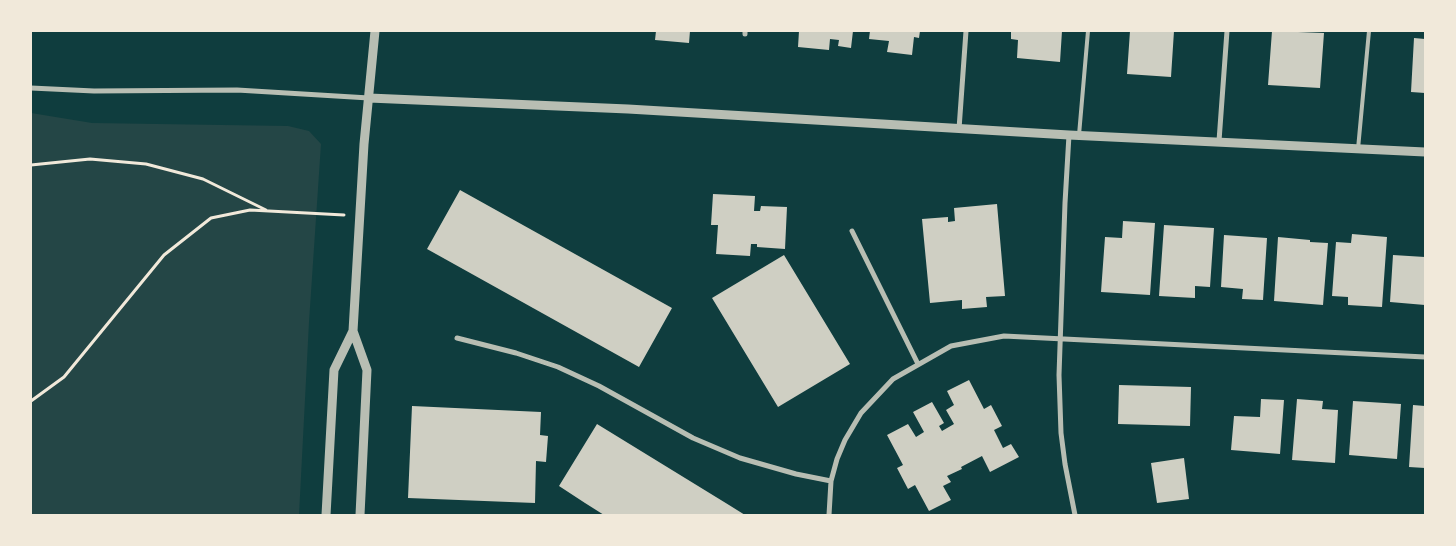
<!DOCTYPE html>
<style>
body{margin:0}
#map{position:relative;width:1456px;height:546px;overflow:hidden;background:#0f3d3e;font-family:"Fira Sans",sans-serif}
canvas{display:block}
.frame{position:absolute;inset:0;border:32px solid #f1e9da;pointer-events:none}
</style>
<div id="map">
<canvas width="1456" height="546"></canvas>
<div class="frame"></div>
</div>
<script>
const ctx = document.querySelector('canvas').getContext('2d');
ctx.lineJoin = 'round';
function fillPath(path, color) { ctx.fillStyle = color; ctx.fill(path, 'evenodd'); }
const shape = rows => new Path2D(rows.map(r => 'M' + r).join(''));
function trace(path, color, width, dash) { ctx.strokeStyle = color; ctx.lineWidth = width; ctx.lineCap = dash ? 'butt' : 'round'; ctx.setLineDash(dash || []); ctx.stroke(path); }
fillPath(shape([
 [31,113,92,123,288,126,309,131,321,144,309,322,299,515,31,515]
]), '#244646');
fillPath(shape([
 [656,31,690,31,689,43,655,40],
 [799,31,853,31,851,48,838,46,839,40,830,39,829,50,798,47],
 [870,31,920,31,919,38,914,37,912,55,887,52,889,41,869,39],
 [1011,31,1062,31,1060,62,1017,58,1018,40,1011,39],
 [1130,31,1174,31,1171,77,1127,74],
 [1272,31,1324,33,1320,88,1268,85],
 [1414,38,1425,39,1425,93,1411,92],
 [460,190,672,308,639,367,427,249],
 [713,194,755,196,754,211,760,211,761,206,787,207,785,249,757,247,757,244,751,244,750,256,716,254,718,225,711,225],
 [997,204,1005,296,986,297,987,307,962,309,962,300,930,303,922,219,948,217,948,222,955,221,954,208],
 [1123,221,1155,223,1150,295,1101,292,1105,237,1122,238],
 [1164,225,1214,228,1210,287,1195,286,1195,298,1159,296],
 [1352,234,1387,237,1382,307,1348,305,1348,297,1332,296,1336,242,1351,243],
 [1224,235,1267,238,1263,300,1242,299,1243,289,1221,287],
 [1278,237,1310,240,1310,242,1328,243,1323,305,1274,301],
 [784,255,850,364,778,407,712,298],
 [1393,255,1425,257,1425,305,1390,302],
 [969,380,984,409,991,405,1002,426,994,430,1003,448,1011,444,1019,457,990,472,982,456,961,467,962,469,947,476,951,482,943,486,951,500,929,511,915,485,908,489,897,468,903,465,887,435,908,424,916,437,924,432,913,412,932,402,944,423,939,426,942,431,954,424,946,410,954,405,947,391],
 [1119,385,1191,387,1190,426,1118,424],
 [1261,399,1284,400,1280,454,1231,450,1234,416,1260,417],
 [1297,399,1323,401,1322,409,1338,410,1335,463,1292,460],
 [1353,401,1401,404,1397,459,1349,455],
 [1413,405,1425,406,1425,468,1409,467],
 [412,406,541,412,540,435,548,436,546,462,536,461,535,503,408,498],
 [597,424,729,505,745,515,604,515,585,503,559,486],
 [1184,458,1189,499,1157,503,1151,463]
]), '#cfcfc3');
trace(shape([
 [31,165,90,159,146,164,203,179,266,210],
 [31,401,64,377,164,255,211,218,250,210,344,215]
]), '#f1e9da', 3);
trace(shape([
 [1079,135,1088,31],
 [1358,149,1369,31]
]), '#b8beb3', 4);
trace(shape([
 [745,34,745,31],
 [31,88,94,91,237,90,369,98],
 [959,129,966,31],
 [1069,135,1065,203,1059,375,1061,433,1065,464,1075,515],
 [1219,141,1227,31],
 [852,231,918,364],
 [457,338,516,353,558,367,599,386,693,438,740,458,796,474,831,481],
 [829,515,831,481,837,459,845,440,861,413,893,379,951,346,1004,336,1425,357]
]), '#b8beb3', 5);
trace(shape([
 [369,98,628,109,1069,135,1425,152],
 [326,515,334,370,353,331],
 [360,515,367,370,353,331,364,144,375,31]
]), '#b8beb3', 9);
</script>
